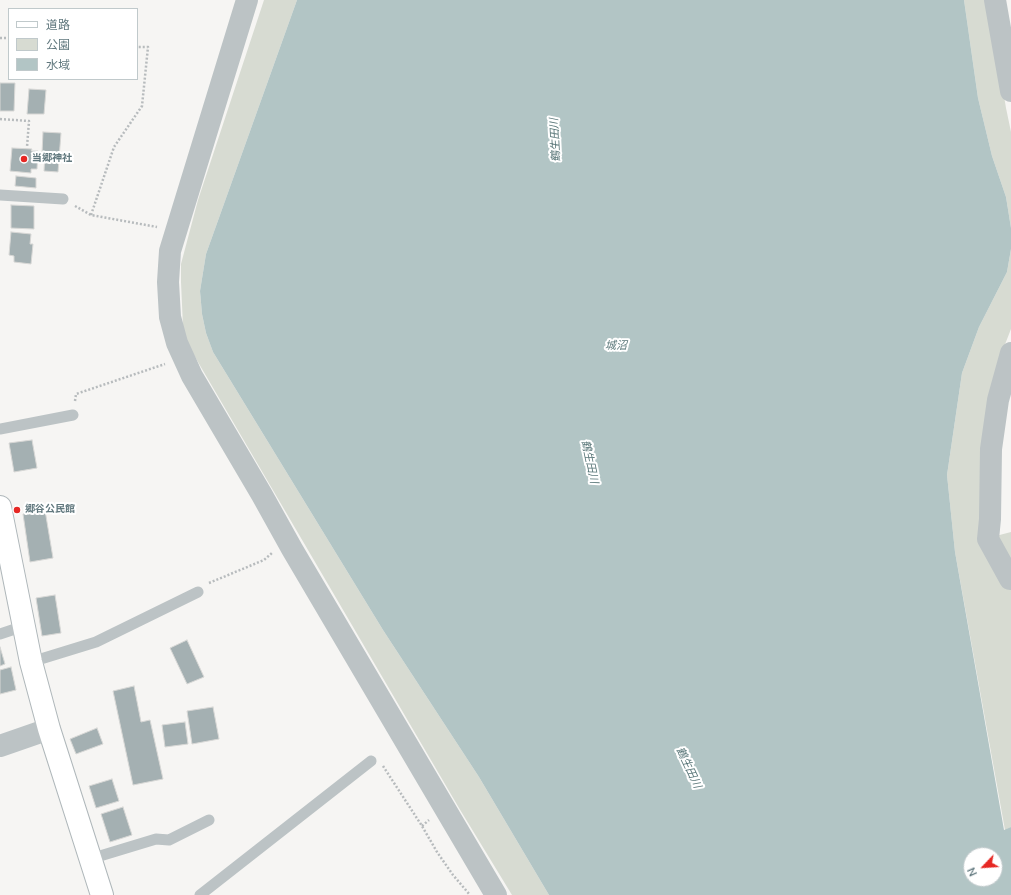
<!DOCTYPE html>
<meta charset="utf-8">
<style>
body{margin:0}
#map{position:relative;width:1011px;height:895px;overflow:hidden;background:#f6f5f3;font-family:"Nunito Sans","Noto Sans JP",sans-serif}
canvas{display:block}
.legend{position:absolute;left:8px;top:8px;width:130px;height:72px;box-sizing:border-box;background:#fff;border:1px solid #c0c9cb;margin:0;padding:5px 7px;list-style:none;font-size:12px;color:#61787e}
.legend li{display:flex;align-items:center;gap:8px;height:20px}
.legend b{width:20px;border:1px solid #c0c9cb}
.north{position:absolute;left:963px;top:847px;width:40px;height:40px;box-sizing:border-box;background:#fff;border:1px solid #c0c9cb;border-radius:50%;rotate:245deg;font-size:11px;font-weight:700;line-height:16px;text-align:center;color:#61787e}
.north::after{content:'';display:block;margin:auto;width:14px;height:18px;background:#e62723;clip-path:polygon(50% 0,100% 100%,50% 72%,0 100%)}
</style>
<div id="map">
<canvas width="1011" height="895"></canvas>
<ul class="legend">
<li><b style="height:5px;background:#fff"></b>道路</li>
<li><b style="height:11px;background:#d7dbd2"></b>公園</li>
<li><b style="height:11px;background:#b2c5c5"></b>水域</li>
</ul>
<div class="north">N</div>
</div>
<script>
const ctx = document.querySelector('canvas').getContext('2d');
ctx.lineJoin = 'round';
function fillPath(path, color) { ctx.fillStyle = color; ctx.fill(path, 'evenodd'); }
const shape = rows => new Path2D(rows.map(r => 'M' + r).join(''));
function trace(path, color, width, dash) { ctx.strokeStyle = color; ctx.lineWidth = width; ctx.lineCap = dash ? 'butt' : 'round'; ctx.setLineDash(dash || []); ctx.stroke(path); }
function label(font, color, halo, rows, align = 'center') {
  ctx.font = font + ' "Nunito Sans","Noto Sans JP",sans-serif'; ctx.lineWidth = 4; ctx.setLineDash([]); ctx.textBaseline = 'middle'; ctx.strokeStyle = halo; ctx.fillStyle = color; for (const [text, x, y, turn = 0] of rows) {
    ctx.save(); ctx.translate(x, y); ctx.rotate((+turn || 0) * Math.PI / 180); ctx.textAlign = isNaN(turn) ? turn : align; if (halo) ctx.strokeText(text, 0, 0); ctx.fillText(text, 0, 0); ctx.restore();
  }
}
fillPath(shape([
 [264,0,297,0,206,254,200,291,202,314,206,333,213,352,383,630,479,777,549,895,512,895,459,808,188,345,183,327,181,282,181,264,198,200],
 [964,0,988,0,1006,108,1011,132,1011,228,1006,197,992,156,978,98],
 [1011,249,1011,329,1002,352,992,537,1011,532,1011,827,1005,830,955,552,947,475,962,373,979,327,1007,272]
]), '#d7dbd2');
fillPath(shape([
 [297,0,964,0,978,98,992,156,1006,197,1011,228,1011,249,1007,272,979,327,962,373,947,475,955,552,1004,830,1011,827,1011,895,549,895,479,777,383,630,213,352,206,333,202,314,200,291,206,254],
 [971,855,995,855,995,879,971,879]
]), '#b2c5c5');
const building = shape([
 [0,83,15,83,14,111,0,111,0,83],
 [29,89,46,90,44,114,27,114,29,89],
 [43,132,61,133,58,172,44,171,45,153,42,153,43,132],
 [12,148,32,149,31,151,38,151,37,169,31,169,31,173,10,171,12,148],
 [16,176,36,178,36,188,15,186,16,176],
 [11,205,34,206,34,229,11,228,11,205],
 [11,232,31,234,30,244,33,244,31,264,14,262,14,256,9,255,11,232],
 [32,440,37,468,14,472,9,443,32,440],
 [45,510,53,558,30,562,23,514,45,510],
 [55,595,61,633,42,636,36,598,55,595],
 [187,640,204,677,187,684,170,648,187,640],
 [0,647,5,664,0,666,0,647],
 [11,667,16,690,0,694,0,670,11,667],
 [134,686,141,722,150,720,163,779,133,785,113,691,134,686],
 [213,707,219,739,192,744,187,711,213,707],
 [185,722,188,744,165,747,162,725,185,722],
 [97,728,103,744,76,754,70,739,97,728],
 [112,779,119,801,96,808,89,786,112,779],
 [123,807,132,835,110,842,101,814,123,807]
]);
fillPath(building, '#a4b0b2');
trace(building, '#d7d7d5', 1);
const secondary = shape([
 [0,507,31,662,49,729,102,895]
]);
trace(secondary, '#afb7ba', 24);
trace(shape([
 [0,38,9,38],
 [0,119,29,121,27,147],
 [75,206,91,215,157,227],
 [91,215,114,147,142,106,148,47,137,47],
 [75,401,76,394,165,364],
 [209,583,264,560,272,553],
 [383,766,422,826,437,852,453,875,470,895],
 [422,826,429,820]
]), '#b7bbbd', 2.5, [2, 2]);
trace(shape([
 [0,195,63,199],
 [0,429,73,415],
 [0,634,24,626],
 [31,662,96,642,198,592],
 [90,859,156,839,169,840,209,820],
 [200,895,371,761]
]), '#bcc3c5', 11);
trace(shape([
 [247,0,170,251,168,282,170,317,177,343,192,376,262,495,292,549,496,895],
 [995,0,1011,91],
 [1011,353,998,400,991,449,990,519,988,539,1010,579,1011,579],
 [0,746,49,729]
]), '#bcc3c5', 22);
trace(secondary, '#fff', 22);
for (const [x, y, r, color] of [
 [24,159,4,"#e62723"],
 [17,510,4,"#e62723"]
]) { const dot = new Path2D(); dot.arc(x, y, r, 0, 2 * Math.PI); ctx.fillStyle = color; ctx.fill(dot); trace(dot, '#fff', 1.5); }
label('bold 10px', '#61787e', '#fff', [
 ["当郷神社",32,159],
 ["郷谷公民館",25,510]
], 'left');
label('italic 11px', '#5b787a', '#fff', [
 ["鶴生田川",556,140,-93],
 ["城沼",616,346],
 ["鶴生田川",589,462,78],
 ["鶴生田川",688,768,65]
]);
</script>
